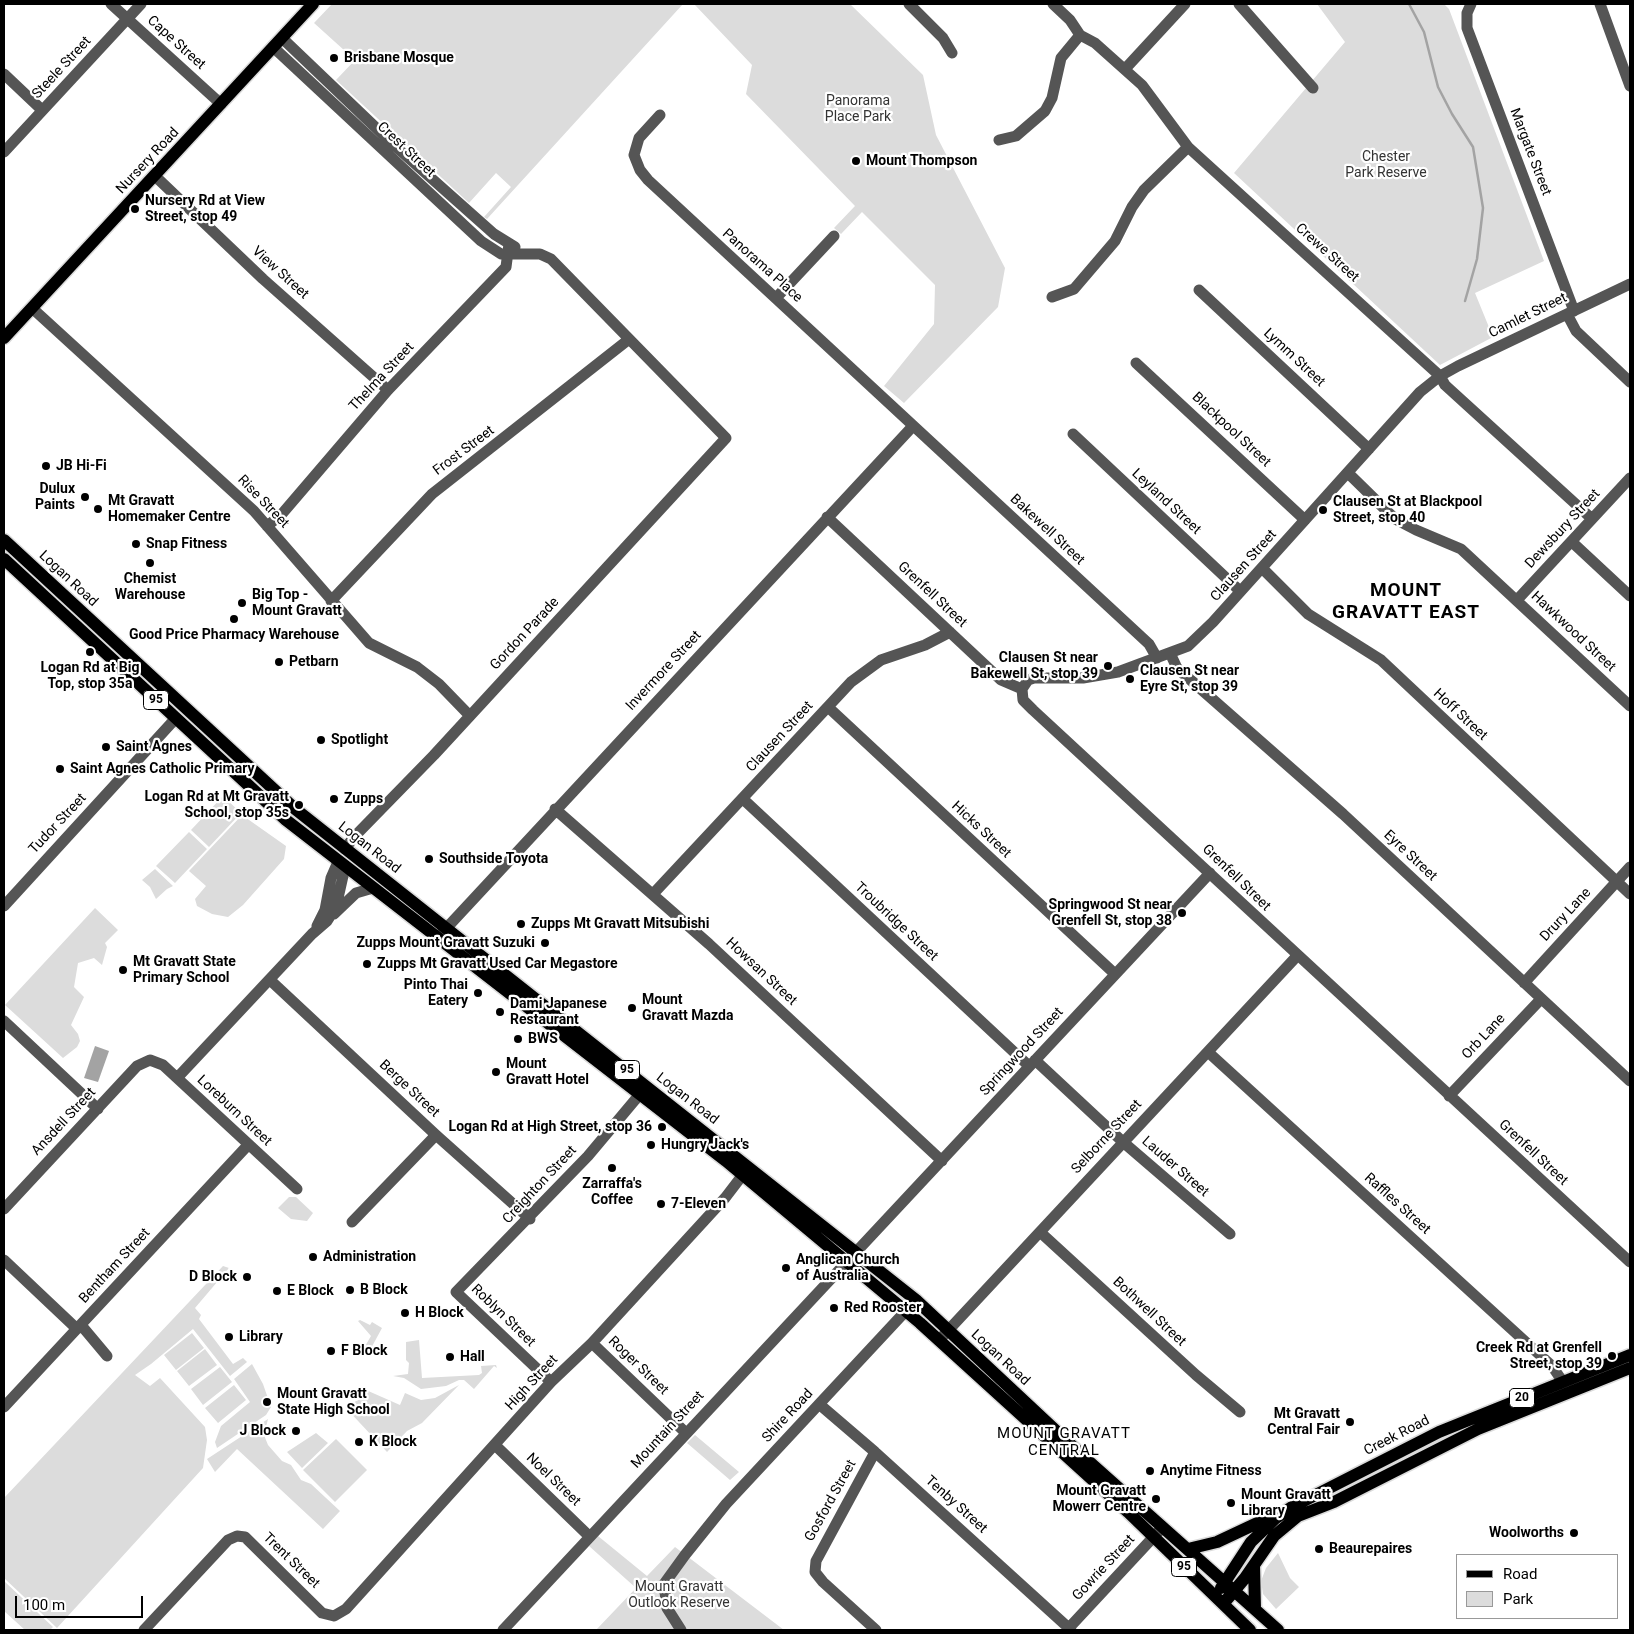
<!DOCTYPE html>
<style>
body{margin:0}
#map{position:relative;width:1634px;height:1634px;overflow:hidden;background:#fff;font-family:Roboto,sans-serif}
canvas{display:block}
.frame{position:absolute;inset:0;border:5px solid #000;pointer-events:none}
.legend{position:absolute;left:1456px;top:1554px;width:162px;height:65px;box-sizing:border-box;background:#fff;border:1px solid #999;margin:0;padding:6px 9px;list-style:none;font-size:15px;color:#000}
.legend li{display:flex;align-items:center;gap:10px;height:25px}
.legend b{width:25px;border:1px solid #999}
.scale{position:absolute;left:15px;top:1596px;width:128px;height:22px;box-sizing:border-box;border:2px solid #000;border-top:0;padding-left:6px;font-size:15px;line-height:18px;white-space:nowrap;color:#000;-webkit-text-stroke:4px #fff;paint-order:stroke}
</style>
<div id="map">
<canvas width="1634" height="1634"></canvas>
<div class="frame"></div>
<ul class="legend">
<li><b style="height:6px;background:#000"></b>Road</li>
<li><b style="height:14px;background:#dcdcdc"></b>Park</li>
</ul>
<div class="scale">100 m</div>
</div>
<script>
const ctx = document.querySelector('canvas').getContext('2d');
ctx.lineJoin = 'round';
function fillPath(path, color) { ctx.fillStyle = color; ctx.fill(path, 'evenodd'); }
const shape = rows => new Path2D(rows.map(r => 'M' + r).join(''));
function trace(path, color, width, dash) { ctx.strokeStyle = color; ctx.lineWidth = width; ctx.lineCap = dash ? 'butt' : 'round'; ctx.setLineDash(dash || []); ctx.stroke(path); }
function label(font, color, halo, rows, align = 'center') {
  ctx.font = font + ' Roboto,sans-serif'; ctx.lineWidth = 4.5; ctx.setLineDash([]); ctx.textBaseline = 'middle'; ctx.strokeStyle = halo; ctx.fillStyle = color; for (const [text, x, y, turn = 0] of rows) {
    ctx.save(); ctx.translate(x, y); ctx.rotate((+turn || 0) * Math.PI / 180); ctx.textAlign = isNaN(turn) ? turn : align; if (halo) ctx.strokeText(text, 0, 0); ctx.fillText(text, 0, 0); ctx.restore();
  }
}
fillPath(shape([
 [332,4,683,4,487,219,484,217,511,187,496,173,469,203,336,80,355,60,314,23],
 [694,4,850,4,923,75,936,135,1005,268,998,307,904,403,884,386,934,324,935,285,862,212,841,234,834,228,855,206,746,94,752,65],
 [1317,4,1444,4,1449,9,1544,261,1475,293,1493,337,1440,365,1234,173,1345,42],
 [223,796,241,813,209,847,191,830],
 [242,815,286,846,284,859,243,905,228,917,212,914,197,906,195,899,206,886,189,871],
 [189,832,207,849,175,883,156,866],
 [155,869,173,886,167,889,156,899,150,887,142,880],
 [95,908,118,930,105,943,107,947,102,965,94,958,78,963,74,987,84,997,71,1025,78,1034,80,1041,77,1047,63,1058,5,1005],
 [289,1197,296,1197,313,1213,307,1221,291,1219,278,1208],
 [223,1266,229,1268,195,1308,201,1315,199,1319,233,1364,243,1358,247,1362,230,1376,193,1329,151,1364,135,1375,150,1386,160,1378,205,1427,207,1440,203,1468,57,1628,4,1578,4,1498],
 [360,1320,370,1325,372,1322,382,1328,369,1352,361,1353,371,1336,358,1321],
 [192,1333,204,1348,176,1370,164,1355],
 [419,1340,422,1378,479,1375,482,1373,481,1366,496,1365,497,1368,494,1366,474,1389,464,1380,459,1380,446,1386,421,1389,404,1378,393,1376,408,1374,409,1363,406,1360,406,1342],
 [205,1349,217,1365,189,1386,177,1371],
 [252,1364,263,1384,271,1407,266,1415,217,1448,215,1442,221,1426,250,1402,234,1379],
 [220,1367,232,1382,203,1405,191,1389],
 [234,1385,246,1400,218,1423,205,1408],
 [459,1385,422,1423,407,1431,387,1452,345,1407,362,1398,366,1390,400,1405,405,1393,421,1400,435,1398],
 [268,1419,264,1435,268,1445,282,1461,291,1465,301,1480,311,1484,340,1511,323,1529,237,1449,215,1472,207,1459],
 [316,1433,328,1443,302,1468,287,1452],
 [695,1435,739,1472,730,1480,687,1443],
 [336,1439,367,1470,335,1502,303,1470],
 [598,1536,647,1576,675,1547,784,1630,596,1630,636,1588,589,1546],
 [1278,1553,1290,1578,1299,1587,1276,1609,1263,1594,1261,1581,1266,1568],
 [4,1581,53,1627,50,1630,25,1630,4,1611]
]), '#dcdcdc');
fillPath(shape([
 [95,1046,109,1051,98,1082,84,1078]
]), '#a3a3a3');
trace(shape([
 [1409,4,1424,32,1438,87,1452,114,1473,147,1483,208,1477,259,1465,301]
]), '#a3a3a3', 2.5);
const major = shape([
 [4,338,313,4],
 [4,540,294,808,916,1300,1085,1458,1278,1630],
 [4,559,286,820,726,1161,920,1323,1128,1512,1250,1630],
 [1188,1549,1217,1542,1266,1519,1274,1518],
 [1254,1565,1255,1609],
 [1221,1588,1251,1542,1276,1518,1292,1507,1439,1432,1630,1355],
 [1223,1604,1245,1578,1274,1536,1298,1516,1334,1502,1478,1429,1630,1368]
]);
trace(major, '#dbdbdb', 15);
trace(shape([
 [111,4,221,104],
 [909,4,943,38,952,53],
 [1053,4,1070,20,1080,35,1095,43,1142,85,1188,147,1440,376,1445,385,1591,518],
 [1239,4,1313,88],
 [1471,4,1467,13,1467,28,1574,311],
 [1600,4,1630,86],
 [282,38,394,145,494,234,515,247],
 [273,47,481,241,501,254,540,254,551,259,726,438,434,755,353,838,345,849],
 [1125,69,1185,4],
 [4,74,42,110],
 [660,115,639,138,634,155,640,170,648,180,1149,644,1157,658],
 [999,140,1016,136,1045,111,1052,98,1061,58,1080,35],
 [4,152,141,4],
 [155,176,263,279,388,390],
 [1199,290,1369,449],
 [1052,297,1074,289,1115,241,1132,207,1144,190,1188,147],
 [776,298,834,236],
 [32,308,254,511,369,643,417,667,439,684,470,716],
 [1567,314,1576,331,1630,382],
 [1136,363,1305,520],
 [1073,434,1240,591],
 [1348,473,1395,519,1416,530,1461,549,1630,706],
 [827,517,1001,680,1022,689],
 [267,526,281,515,388,390,506,267,509,244],
 [1572,542,1630,596],
 [1262,568,1308,614,1381,660,1630,894],
 [1517,600,1630,478],
 [331,601,432,494,628,340],
 [1170,653,1177,668,1343,814,1630,1081],
 [1022,689,1023,700,1033,710,1630,1262],
 [1022,689,1028,680,1034,678,1083,678,1118,672,1188,646,1213,622,1420,392,1440,376,1458,366,1630,284],
 [828,707,1115,974],
 [743,799,1029,1066],
 [555,809,709,944,942,1161],
 [653,894,851,682,881,660,925,645,950,632],
 [4,906,176,718],
 [334,914,356,893,373,888],
 [317,926,325,910,331,878,338,862],
 [441,934,913,426],
 [270,980,436,1135,530,1219],
 [1524,983,1630,867],
 [4,1021,98,1109],
 [1208,1052,1552,1366,1563,1382],
 [1035,1060,1123,1142,1230,1234],
 [177,1078,312,934,327,921,336,907,345,867],
 [1449,1096,1541,999],
 [4,1209,137,1066,150,1060,163,1065,297,1189],
 [352,1222,436,1135],
 [1040,1232,1196,1375,1240,1412],
 [4,1260,77,1329],
 [81,1325,107,1356],
 [942,1337,1297,956],
 [592,1343,686,1433],
 [551,1382,456,1292,588,1156,640,1094],
 [819,1404,875,1452,1071,1630],
 [4,1407,248,1145],
 [495,1445,590,1537],
 [875,1452,816,1561,815,1572,823,1582,876,1630],
 [144,1630,228,1540,237,1536,245,1537,322,1613,334,1616,346,1609,551,1382,592,1343,725,1198,748,1168],
 [503,1630,1210,873],
 [681,1630,667,1608,664,1584,685,1555,726,1504,916,1300],
 [1067,1630,1160,1530]
]), '#555', 11);
trace(major, '#000', 12);
for (const [x, y, r, color] of [
 [334,58,5,"#000"],
 [856,161,5,"#000"],
 [135,209,5,"#000"],
 [46,466,5,"#000"],
 [85,497,5,"#000"],
 [98,509,5,"#000"],
 [1323,510,5,"#000"],
 [136,544,5,"#000"],
 [150,563,5,"#000"],
 [242,603,5,"#000"],
 [234,619,5,"#000"],
 [90,652,5,"#000"],
 [279,662,5,"#000"],
 [1108,666,5,"#000"],
 [1130,679,5,"#000"],
 [321,740,5,"#000"],
 [106,747,5,"#000"],
 [60,769,5,"#000"],
 [334,799,5,"#000"],
 [299,805,5,"#000"],
 [429,859,5,"#000"],
 [1182,913,5,"#000"],
 [521,924,5,"#000"],
 [545,943,5,"#000"],
 [367,964,5,"#000"],
 [123,970,5,"#000"],
 [478,993,5,"#000"],
 [632,1008,5,"#000"],
 [500,1012,5,"#000"],
 [518,1039,5,"#000"],
 [496,1072,5,"#000"],
 [662,1127,5,"#000"],
 [651,1145,5,"#000"],
 [612,1168,5,"#000"],
 [661,1204,5,"#000"],
 [313,1257,5,"#000"],
 [786,1268,5,"#000"],
 [247,1277,5,"#000"],
 [350,1290,5,"#000"],
 [277,1291,5,"#000"],
 [834,1308,5,"#000"],
 [405,1313,5,"#000"],
 [229,1337,5,"#000"],
 [331,1351,5,"#000"],
 [1612,1356,5,"#000"],
 [450,1357,5,"#000"],
 [267,1402,5,"#000"],
 [1350,1422,5,"#000"],
 [296,1431,5,"#000"],
 [359,1442,5,"#000"],
 [1150,1471,5,"#000"],
 [1156,1499,5,"#000"],
 [1231,1503,5,"#000"],
 [1574,1533,5,"#000"],
 [1319,1549,5,"#000"]
]) { const dot = new Path2D(); dot.arc(x, y, r, 0, 2 * Math.PI); ctx.fillStyle = color; ctx.fill(dot); trace(dot, '#fff', 2); }
for (const [x, y, w] of [
 [156,700,25],
 [627,1070,25],
 [1522,1398,25],
 [1184,1567,25]
]) { const box = new Path2D(); box.roundRect(x - w / 2, y - 9.5, w, 19, 4); ctx.fillStyle = '#fff'; ctx.fill(box); trace(box, '#000', 1); }
label('bold 12px', '#000', null, [
 ["95",156,700],
 ["95",627,1070],
 ["20",1522,1398],
 ["95",1184,1567]
]);
label('14px', '#000', '#fff', [
 ["Cape Street",176,43,42],
 ["Steele Street",62,68,-47],
 ["Crest Street",406,150,43],
 ["Margate Street",1530,152,69],
 ["Nursery Road",148,161,-47],
 ["Crewe Street",1327,253,42],
 ["Panorama Place",762,266,42],
 ["View Street",280,273,42],
 ["Camlet Street",1528,316,-26],
 ["Lymm Street",1294,358,43],
 ["Thelma Street",382,377,-47],
 ["Blackpool Street",1231,430,43],
 ["Frost Street",464,451,-37],
 ["Rise Street",263,502,46],
 ["Leyland Street",1166,502,43],
 ["Dewsbury Street",1563,529,-47],
 ["Bakewell Street",1047,530,43],
 ["Clausen Street",1244,566,-48],
 ["Logan Road",68,579,43],
 ["Grenfell Street",932,595,43],
 ["Hawkwood Street",1573,632,43],
 ["Gordon Parade",525,634,-47],
 ["Invermore Street",664,671,-47],
 ["Hoff Street",1460,715,43],
 ["Clausen Street",780,737,-47],
 ["Tudor Street",58,824,-47],
 ["Hicks Street",981,830,43],
 ["Logan Road",369,848,38],
 ["Eyre Street",1410,856,43],
 ["Grenfell Street",1236,878,44],
 ["Drury Lane",1566,915,-47],
 ["Troubridge Street",896,922,43],
 ["Howsan Street",761,972,43],
 ["Orb Lane",1484,1037,-47],
 ["Springwood Street",1022,1052,-47],
 ["Berge Street",409,1089,43],
 ["Logan Road",687,1099,38],
 ["Loreburn Street",234,1111,43],
 ["Ansdell Street",64,1122,-47],
 ["Selborne Street",1107,1137,-47],
 ["Grenfell Street",1533,1153,43],
 ["Lauder Street",1175,1167,41],
 ["Creighton Street",540,1185,-47],
 ["Raffles Street",1397,1204,42],
 ["Bentham Street",115,1266,-47],
 ["Bothwell Street",1149,1312,43],
 ["Roblyn Street",503,1316,44],
 ["Logan Road",1000,1358,43],
 ["Roger Street",638,1366,44],
 ["High Street",532,1383,-47],
 ["Shire Road",788,1416,-47],
 ["Mountain Street",668,1430,-47],
 ["Creek Road",1397,1436,-27],
 ["Noel Street",553,1480,44],
 ["Gosford Street",831,1501,-61],
 ["Tenby Street",956,1505,42],
 ["Trent Street",291,1561,44],
 ["Gowrie Street",1104,1568,-47]
]);
label('bold 14px', '#000', '#fff', [
 ["Brisbane Mosque",344,58],
 ["Mount Thompson",866,161],
 ["Nursery Rd at View",145,201],
 ["Street, stop 49",145,217],
 ["JB Hi-Fi",56,466],
 ["Dulux",75,489,"right"],
 ["Paints",75,505,"right"],
 ["Mt Gravatt",108,501],
 ["Homemaker Centre",108,517],
 ["Clausen St at Blackpool",1333,502],
 ["Street, stop 40",1333,518],
 ["Snap Fitness",146,544],
 ["Chemist",150,579,"center"],
 ["Warehouse",150,595,"center"],
 ["Big Top -",252,595],
 ["Mount Gravatt",252,611],
 ["Good Price Pharmacy Warehouse",234,635,"center"],
 ["Clausen St near",1098,658,"right"],
 ["Bakewell St, stop 39",1098,674,"right"],
 ["Petbarn",289,662],
 ["Logan Rd at Big",90,668,"center"],
 ["Top, stop 35a",90,684,"center"],
 ["Clausen St near",1140,671],
 ["Eyre St, stop 39",1140,687],
 ["Spotlight",331,740],
 ["Saint Agnes",116,747],
 ["Saint Agnes Catholic Primary",70,769],
 ["Logan Rd at Mt Gravatt",289,797,"right"],
 ["School, stop 35s",289,813,"right"],
 ["Zupps",344,799],
 ["Southside Toyota",439,859],
 ["Springwood St near",1172,905,"right"],
 ["Grenfell St, stop 38",1172,921,"right"],
 ["Zupps Mt Gravatt Mitsubishi",531,924],
 ["Zupps Mount Gravatt Suzuki",535,943,"right"],
 ["Mt Gravatt State",133,962],
 ["Primary School",133,978],
 ["Zupps Mt Gravatt Used Car Megastore",377,964],
 ["Pinto Thai",468,985,"right"],
 ["Eatery",468,1001,"right"],
 ["Mount",642,1000],
 ["Gravatt Mazda",642,1016],
 ["Dami Japanese",510,1004],
 ["Restaurant",510,1020],
 ["BWS",528,1039],
 ["Mount",506,1064],
 ["Gravatt Hotel",506,1080],
 ["Logan Rd at High Street, stop 36",652,1127,"right"],
 ["Hungry Jack's",661,1145],
 ["Zarraffa's",612,1184,"center"],
 ["Coffee",612,1200,"center"],
 ["7-Eleven",671,1204],
 ["Administration",323,1257],
 ["Anglican Church",796,1260],
 ["of Australia",796,1276],
 ["D Block",237,1277,"right"],
 ["B Block",360,1290],
 ["E Block",287,1291],
 ["Red Rooster",844,1308],
 ["H Block",415,1313],
 ["Library",239,1337],
 ["Creek Rd at Grenfell",1602,1348,"right"],
 ["Street, stop 39",1602,1364,"right"],
 ["F Block",341,1351],
 ["Hall",460,1357],
 ["Mount Gravatt",277,1394],
 ["State High School",277,1410],
 ["Mt Gravatt",1340,1414,"right"],
 ["Central Fair",1340,1430,"right"],
 ["J Block",286,1431,"right"],
 ["K Block",369,1442],
 ["Anytime Fitness",1160,1471],
 ["Mount Gravatt",1146,1491,"right"],
 ["Mowerr Centre",1146,1507,"right"],
 ["Mount Gravatt",1241,1495],
 ["Library",1241,1511],
 ["Woolworths",1564,1533,"right"],
 ["Beaurepaires",1329,1549]
], 'left');
label('14px', '#333', '#fff', [
 ["Panorama",858,101],
 ["Place Park",858,117],
 ["Chester",1386,157],
 ["Park Reserve",1386,173],
 ["Mount Gravatt",679,1587],
 ["Outlook Reserve",679,1603]
]);
ctx.letterSpacing = '1px';
label('15px', '#000', '#fff', [
 ["MOUNT GRAVATT",1064,1434],
 ["CENTRAL",1064,1451]
]);
ctx.letterSpacing = '0px';
ctx.letterSpacing = '1px';
label('bold 19px', '#000', '#fff', [
 ["MOUNT",1406,591],
 ["GRAVATT EAST",1406,613]
]);
ctx.letterSpacing = '0px';
</script>
